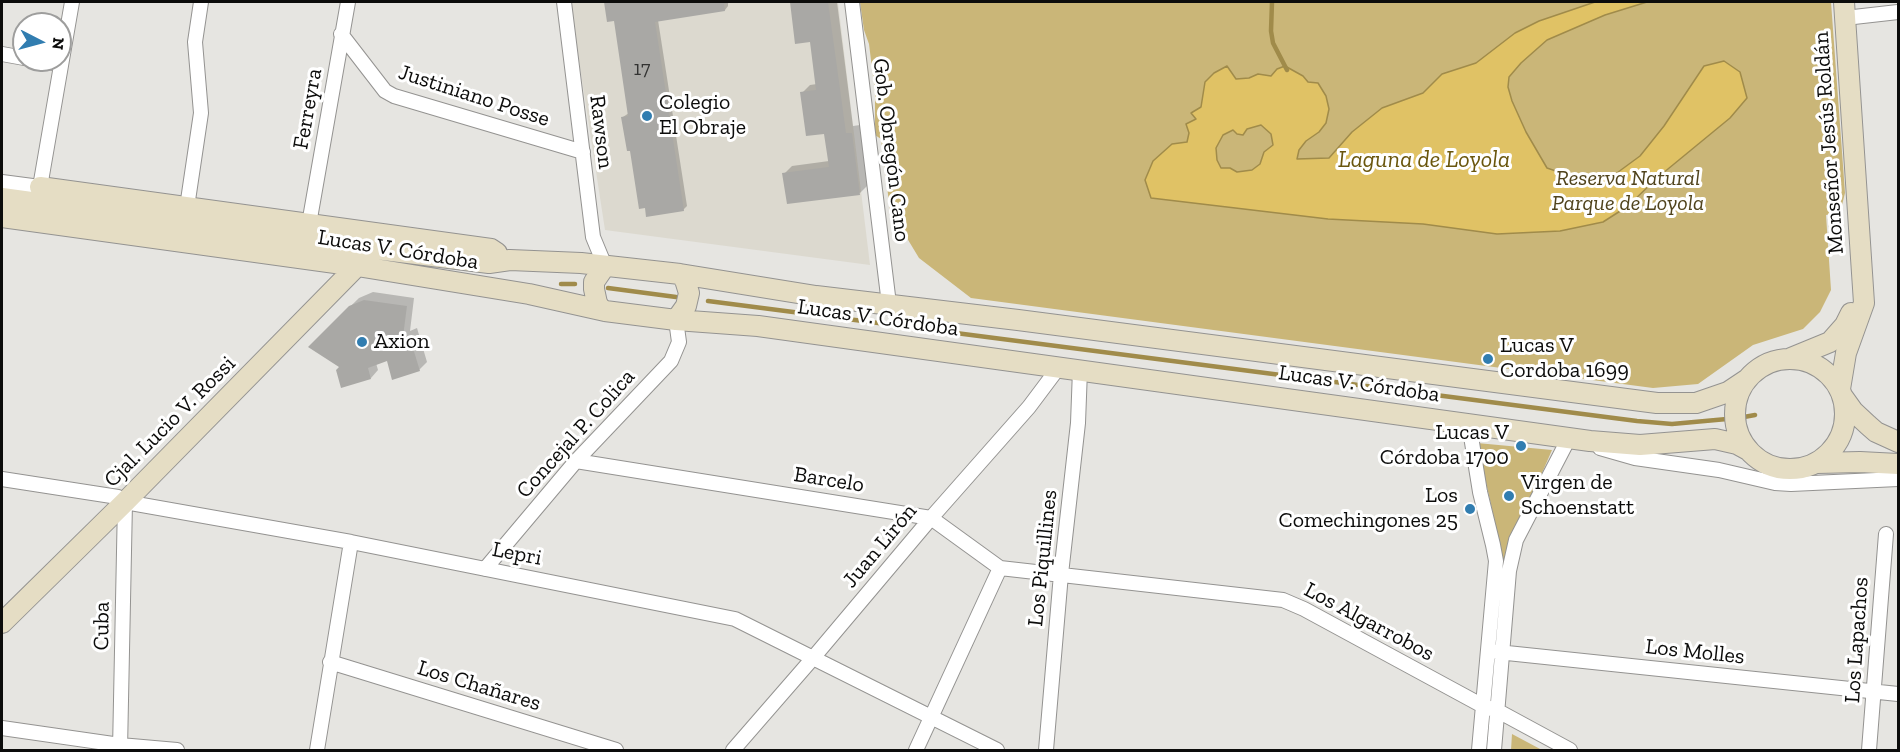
<!DOCTYPE html>
<meta charset="utf-8">
<style>
body{margin:0}
#map{position:relative;width:1900px;height:752px;overflow:hidden;background:#e6e5e1;font-family:"Zilla Slab",serif}
canvas{display:block}
.frame{position:absolute;inset:0;border:3px solid #0c0c0b;pointer-events:none}
.north{position:absolute;left:12px;top:12px;width:60px;height:60px;box-sizing:border-box;background:#fff;border:2px solid #9e9e9d;border-radius:50%;rotate:96deg;font-size:16px;font-weight:700;line-height:24px;text-align:center;color:#0c0c0b}
.north::after{content:'';display:block;margin:auto;width:21px;height:27px;background:#317db0;clip-path:polygon(50% 0,100% 100%,50% 72%,0 100%)}
</style>
<div id="map">
<canvas width="1900" height="752"></canvas>
<div class="frame"></div>
<div class="north">N</div>
</div>
<script>
const ctx = document.querySelector('canvas').getContext('2d');
ctx.lineJoin = 'round';
function fillPath(path, color) { ctx.fillStyle = color; ctx.fill(path, 'evenodd'); }
const shape = rows => new Path2D(rows.map(r => 'M' + r).join(''));
function trace(path, color, width, dash) { ctx.strokeStyle = color; ctx.lineWidth = width; ctx.lineCap = dash ? 'butt' : 'round'; ctx.setLineDash(dash || []); ctx.stroke(path); }
function label(font, color, halo, rows, align = 'center') {
  ctx.font = font + ' "Zilla Slab",serif'; ctx.lineWidth = 6; ctx.setLineDash([]); ctx.textBaseline = 'middle'; ctx.strokeStyle = halo; ctx.fillStyle = color; for (const [text, x, y, turn = 0] of rows) {
    ctx.save(); ctx.translate(x, y); ctx.rotate((+turn || 0) * Math.PI / 180); ctx.textAlign = isNaN(turn) ? turn : align; if (halo) ctx.strokeText(text, 0, 0); ctx.fillText(text, 0, 0); ctx.restore();
  }
}
fillPath(shape([
 [570,2,838,2,870,265,605,230]
]), '#dcd9cf');
fillPath(shape([
 [860,2,1831,2,1845,193,1840,213,1826,215,1831,290,1820,312,1803,329,1753,345,1698,384,1653,388,971,298,919,258,890,210,881,139,875,135,875,92,869,44,864,30],
 [1477,443,1552,450,1532,496,1497,645,1493,645,1500,565,1499,540],
 [1512,734,1542,750,1511,750]
]), '#cab678');
const water = shape([
 [1595,2,1647,2,1605,15,1547,40,1521,63,1509,77,1508,87,1512,101,1526,132,1547,168,1576,178,1610,178,1640,156,1664,126,1704,66,1724,61,1740,72,1747,98,1730,118,1657,178,1628,206,1603,222,1560,231,1497,234,1423,224,1328,219,1151,198,1145,180,1153,161,1172,144,1187,142,1189,133,1186,124,1196,119,1191,113,1201,107,1205,82,1214,73,1227,66,1236,79,1249,78,1258,74,1271,76,1277,69,1285,66,1303,76,1308,82,1318,83,1326,96,1329,109,1326,123,1319,132,1306,141,1299,150,1297,159,1329,158,1352,132,1382,108,1423,93,1442,74,1476,63,1515,33,1539,21,1595,2],
 [1261,125,1271,134,1273,145,1264,152,1260,164,1252,170,1237,172,1230,168,1221,168,1217,160,1216,148,1223,135,1233,130,1237,134,1243,135,1247,129,1261,125]
]);
fillPath(water, '#e0c265');
trace(water, '#a08b4a', 1.5);
fillPath(shape([
 [606,2,731,2,728,2,728,6,725,10,658,20,687,206,683,210,631,149,623,117,629,113,615,19,608,21],
 [791,2,837,2,853,126,860,125,868,185,860,193,784,174,792,166,829,161,826,132,802,93,810,85,817,84,811,40,796,42],
 [373,292,414,298,410,331,417,328,427,362,419,370,388,360,376,363,378,370,371,378,341,366,310,346,359,298]
]), '#0003');
trace(shape([
 [1272,2,1271,31,1273,43,1287,70],
 [561,284,575,284],
 [608,288,676,297],
 [708,301,1637,421,1672,424,1727,419],
 [1744,417,1755,415]
]), '#a08b4a', 4.5);
fillPath(shape([
 [604,2,734,2,724,4,725,11,655,22,684,211,646,217,645,208,639,209,630,151,627,151,621,117,628,116,614,21,607,22],
 [790,2,828,2,846,133,852,133,860,195,787,204,782,173,829,167,824,134,806,136,800,92,816,90,810,42,795,44],
 [364,300,407,306,403,337,409,335,420,371,392,380,387,361,368,368,371,379,341,388,336,370,339,367,308,347,349,306]
]), '#a9a8a5');
const street = shape([
 [564,2,593,237,605,266],
 [852,2,889,304],
 [1845,18,1898,12],
 [341,34,385,91,394,96,583,152],
 [2,54,24,58],
 [35,60,61,64],
 [2,182,40,187,72,2],
 [187,207,201,113,195,42,201,2],
 [309,224,348,2],
 [1469,424,1480,492,1493,545,1496,561,1479,750],
 [1600,448,1635,458,1719,470,1775,483,1791,484,1898,479],
 [576,461,931,518,1000,568,1283,600,1304,609,1483,706,1498,711,1570,750],
 [2,479,118,497,125,502,351,542,735,619,997,750],
 [485,569,576,461,671,361,679,342,676,320],
 [1488,651,1898,694],
 [330,662,616,750],
 [2,728,120,745,177,750],
 [120,750,125,502],
 [317,750,351,542],
 [733,750,813,658,931,518,1029,407,1059,367],
 [916,750,1000,568],
 [1046,750,1061,574,1078,423,1080,370],
 [1494,750,1509,571,1516,540,1569,438,1576,440],
 [1869,750,1886,534]
]);
const secondary = shape([
 [40,187,491,249,497,253],
 [2,198,360,247,489,263,510,260,581,263,680,274,816,296,1018,320,1657,403,1696,403,1728,392,1746,380],
 [2,217,357,266,529,294,605,311,676,320,758,326,1590,441,1640,445,1715,439,1737,444,1748,450],
 [605,266,594,282,594,289,597,303,600,308,605,311],
 [676,320,686,306,689,293,685,280,680,274],
 [1791,358,1830,342,1845,325,1851,313],
 '1735 414a55 55 0 1 1 110 0a55 55 0 1 1-110 0Z',
 [1840,389,1846,353,1864,303,1844,2],
 [1843,397,1853,411,1868,425,1876,432,1898,442],
 [1817,463,1860,462,1898,464],
 [2,623,125,502,357,266,358,259]
]);
trace(street, '#949391', 16);
trace(secondary, '#949391', 22);
trace(street, '#fff', 14);
trace(secondary, '#e5ddc4', 20);
for (const [x, y, r, color] of [
 [647,116,6,"#317db0"],
 [362,342,6,"#317db0"],
 [1488,359,6,"#317db0"],
 [1521,446,6,"#317db0"],
 [1509,496,6,"#317db0"],
 [1470,509,6,"#317db0"]
]) { const dot = new Path2D(); dot.arc(x, y, r, 0, 2 * Math.PI); ctx.fillStyle = color; ctx.fill(dot); trace(dot, '#fff', 2); }
label('20px', '#333332', null, [
 ["17",642,69]
]);
label('22px', '#0c0c0b', '#fff', [
 ["Justiniano Posse",474,96,18],
 ["Ferreyra",308,109,-80],
 ["Rawson",601,132,83],
 ["Monseñor Jesús Roldán",1829,143,-94],
 ["Gob. Obregón Cano",891,150,83],
 ["Lucas V. Córdoba",398,250,9],
 ["Lucas V. Córdoba",878,318,8],
 ["Lucas V. Córdoba",1359,384,8],
 ["Cjal. Lucio V. Rossi",170,422,-45],
 ["Concejal P. Colica",576,434,-48],
 ["Barcelo",829,480,9],
 ["Juan Lirón",880,546,-50],
 ["Lepri",517,554,11],
 ["Los Piquillines",1043,558,-84],
 ["Los Algarrobos",1369,622,28],
 ["Cuba",102,626,-89],
 ["Los Lapachos",1857,640,-86],
 ["Los Molles",1695,652,6],
 ["Los Chañares",479,686,17]
]);
label('22px', '#0c0c0b', '#fff', [
 ["Colegio",659,103],
 ["El Obraje",659,128],
 ["Axion",374,342],
 ["Lucas V",1500,346],
 ["Cordoba 1699",1500,371],
 ["Lucas V",1509,433,"right"],
 ["Córdoba 1700",1509,458,"right"],
 ["Virgen de",1521,483],
 ["Schoenstatt",1521,508],
 ["Los",1458,496,"right"],
 ["Comechingones 25",1458,521,"right"]
], 'left');
label('italic 22px', '#50431c', '#fff', [
 ["Reserva Natural",1628,179],
 ["Parque de Loyola",1628,204]
]);
label('italic 24px', '#6a560d', '#fff', [
 ["Laguna de Loyola",1424,160]
]);
</script>
